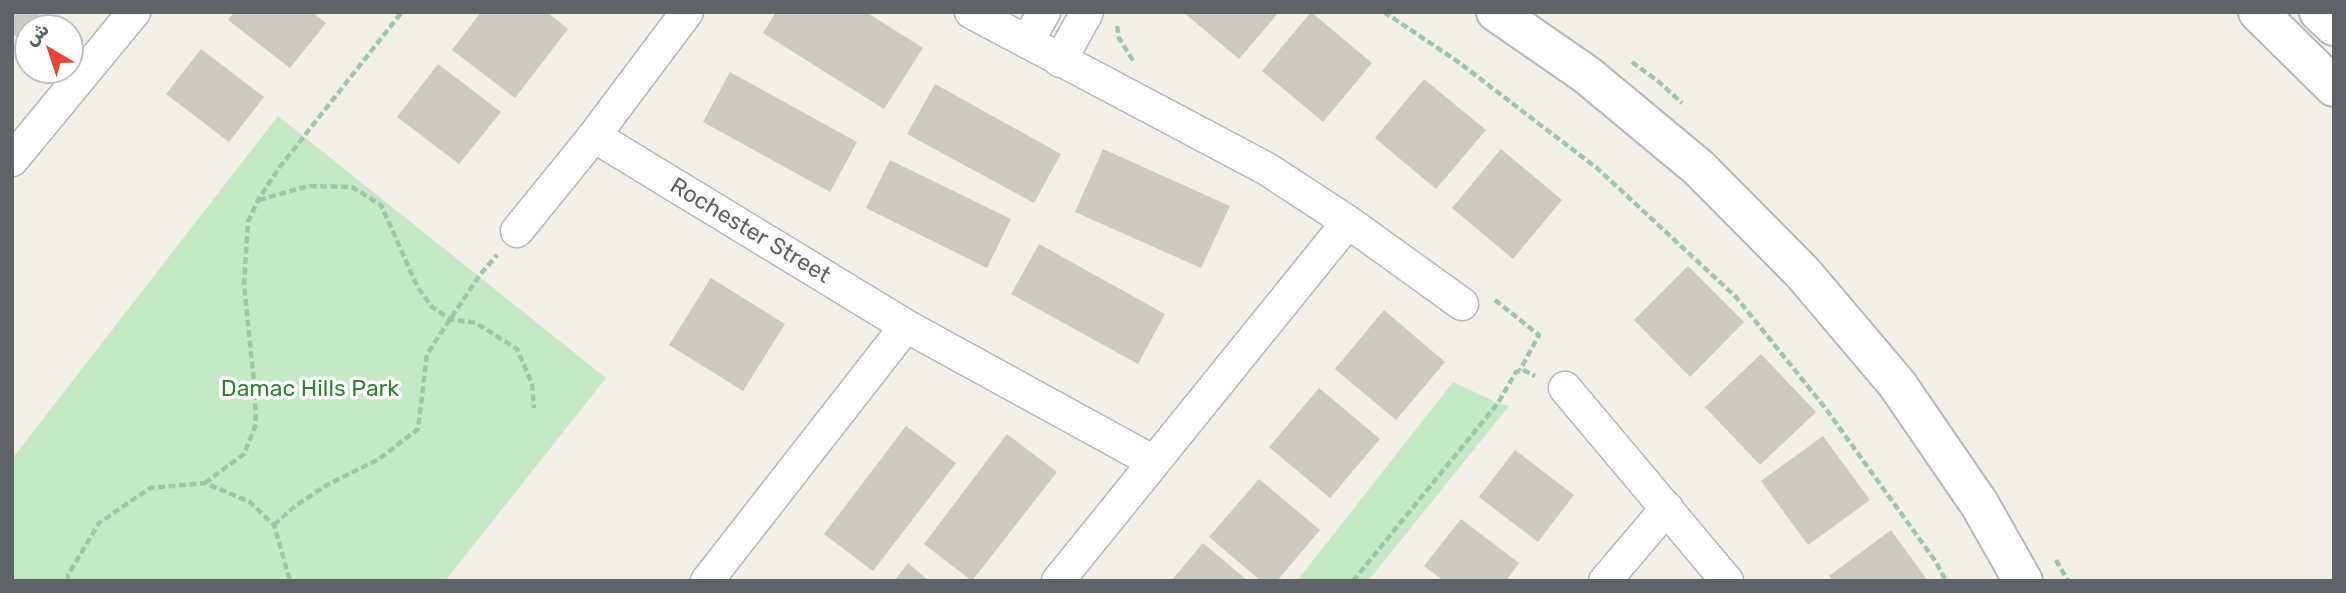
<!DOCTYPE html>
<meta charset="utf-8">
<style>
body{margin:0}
#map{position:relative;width:2346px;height:593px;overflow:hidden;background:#f1efe8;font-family:Rubik,"Noto Sans Arabic",sans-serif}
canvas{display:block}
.frame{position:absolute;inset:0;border:14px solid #5f6368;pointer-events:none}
.north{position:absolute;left:14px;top:14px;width:70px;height:70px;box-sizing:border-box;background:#fff;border:2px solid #bfc1c3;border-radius:50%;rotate:321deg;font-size:19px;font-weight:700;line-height:28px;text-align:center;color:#5f6368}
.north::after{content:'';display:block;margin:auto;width:24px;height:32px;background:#ea4335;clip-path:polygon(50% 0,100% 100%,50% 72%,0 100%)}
</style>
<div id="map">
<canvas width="2346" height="593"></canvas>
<div class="frame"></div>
<div class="north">ش</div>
</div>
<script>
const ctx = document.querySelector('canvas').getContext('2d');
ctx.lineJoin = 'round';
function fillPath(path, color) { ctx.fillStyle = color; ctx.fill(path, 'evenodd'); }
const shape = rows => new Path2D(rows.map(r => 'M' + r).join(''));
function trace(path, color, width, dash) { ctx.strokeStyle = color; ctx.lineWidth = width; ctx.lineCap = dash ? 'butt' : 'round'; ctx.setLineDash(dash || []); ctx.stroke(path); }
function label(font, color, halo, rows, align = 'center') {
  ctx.font = font + ' Rubik,sans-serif'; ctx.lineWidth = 7; ctx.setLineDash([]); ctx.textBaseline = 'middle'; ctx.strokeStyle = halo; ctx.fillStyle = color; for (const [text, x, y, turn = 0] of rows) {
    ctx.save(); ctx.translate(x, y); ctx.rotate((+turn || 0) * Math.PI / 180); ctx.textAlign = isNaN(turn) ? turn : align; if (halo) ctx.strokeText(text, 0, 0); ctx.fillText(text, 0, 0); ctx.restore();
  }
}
fillPath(shape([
 [278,116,606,378,445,581,12,581,12,459],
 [1453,382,1498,403,1509,406,1368,581,1297,581]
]), '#c5e8c5');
fillPath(shape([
 [12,12,41,12,21,40,12,33],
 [234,12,312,12,326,23,290,68,228,20],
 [481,12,547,12,568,29,515,98,452,50],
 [776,12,866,12,923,48,884,109,763,33],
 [1183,12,1279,12,1239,59],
 [1311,12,1372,63,1323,122,1262,71],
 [201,49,264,97,229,142,166,94],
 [438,64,501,112,459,164,397,117],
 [730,72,857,142,830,192,703,122],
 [1424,79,1486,130,1436,189,1375,138],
 [935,84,1061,154,1034,203,907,134],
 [1103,149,1230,206,1201,268,1075,212],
 [1501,149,1562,200,1513,259,1452,208],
 [890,160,1011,219,987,268,866,208],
 [1039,244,1165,314,1138,364,1011,294],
 [1688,266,1744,322,1690,377,1634,320],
 [711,278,785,324,743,391,669,345],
 [1384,310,1445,362,1396,420,1335,369],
 [1761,354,1816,412,1760,465,1705,407],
 [1319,388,1380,439,1330,498,1269,447],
 [906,426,956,463,873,571,824,534],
 [1007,434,1057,472,972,581,924,544],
 [1823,436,1870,500,1808,545,1761,481],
 [1515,450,1574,495,1538,542,1479,497],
 [1259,479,1320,530,1277,581,1261,581,1209,537],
 [1461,519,1519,563,1506,581,1444,581,1424,566],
 [1891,530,1928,581,1833,581,1829,576],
 [1203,543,1248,581,1171,581],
 [908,563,929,581,894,581]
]), '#cccac5');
const minor = shape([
 [971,12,1267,169,1348,222,1462,304],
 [1027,42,1044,12],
 [1060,61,1087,12],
 [594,136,906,326,1154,462],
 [12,160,134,12],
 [517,231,594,136,687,12],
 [1565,388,1727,581],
 [707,581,906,326],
 [1058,581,1348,222],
 [1605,581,1667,508]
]);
const tertiary = shape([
 [1496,12,1587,75,1699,168,1803,273,1897,384,1980,505,2023,581],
 [2258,12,2334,87],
 [2319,12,2334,26]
]);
trace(minor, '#b5b8bc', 35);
trace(tertiary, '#b5b8bc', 42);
trace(shape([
 [1384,12,1457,61,1598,169,1736,297,1826,409,1936,562,1946,581],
 [1117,26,1119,38,1134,62],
 [1632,62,1659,82,1682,103],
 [259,200,308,186,352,187,381,205,418,288,432,307,450,319,476,323,517,349,532,384,534,408],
 [1495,300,1539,335,1520,370],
 [205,483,244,454,256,424,254,382,244,284,248,222,258,200,279,168,402,12],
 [274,525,295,506,327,485,379,459,418,429,427,354,479,276,497,255],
 [2056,560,2068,581],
 [68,581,68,575,99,523,150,488,205,483,250,502,274,525,290,581],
 [1353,581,1498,403,1516,372,1523,370,1535,376]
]), '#9cc7a9', 4.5, [7, 3.5]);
trace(minor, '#fff', 32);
trace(tertiary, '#fff', 38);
label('23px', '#5f6368', '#fff', [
 ["Rochester Street",750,231,31]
]);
label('23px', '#348238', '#fff', [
 ["Damac Hills Park",310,389]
]);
</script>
